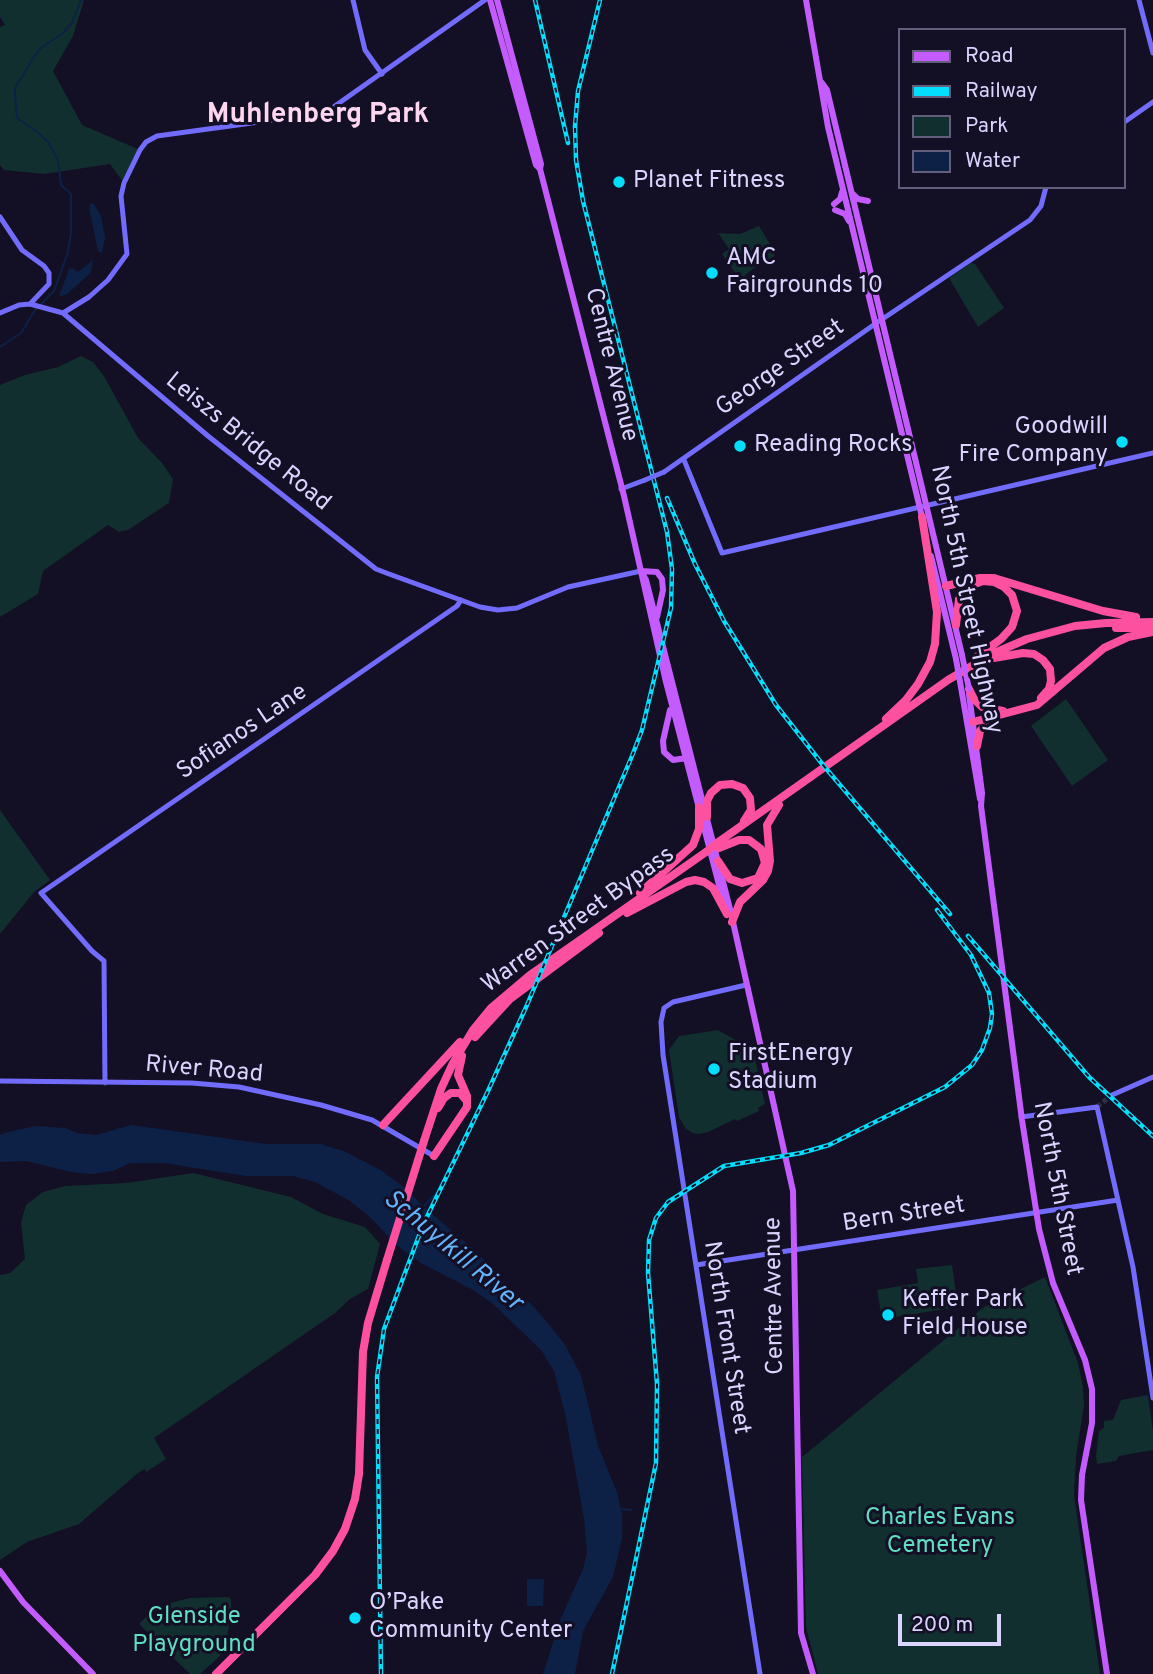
<!DOCTYPE html>
<meta charset="utf-8">
<style>
body{margin:0}
#map{position:relative;width:1153px;height:1674px;overflow:hidden;background:#130f25;font-family:Overpass,sans-serif}
canvas{display:block}
.legend{position:absolute;left:898px;top:28px;width:228px;height:161px;box-sizing:border-box;background:#130f25;border:2px solid #635e7c;margin:0;padding:9px 12px;list-style:none;font-size:21px;color:#dad4fe}
.legend li{display:flex;align-items:center;gap:14px;height:35px}
.legend b{width:35px;border:2px solid #635e7c}
.scale{position:absolute;left:898px;top:1614px;width:103px;height:32px;box-sizing:border-box;border:4px solid #dad4fe;border-top:0;padding-left:9px;font-size:21px;line-height:24px;white-space:nowrap;color:#dad4fe;-webkit-text-stroke:5px #130f25;paint-order:stroke}
</style>
<div id="map">
<canvas width="1153" height="1674"></canvas>
<ul class="legend">
<li><b style="height:9px;background:#c45cfd"></b>Road</li>
<li><b style="height:9px;background:#03defc"></b>Railway</li>
<li><b style="height:19px;background:#122f2f"></b>Park</li>
<li><b style="height:19px;background:#0d2147"></b>Water</li>
</ul>
<div class="scale">200 m</div>
</div>
<script>
const ctx = document.querySelector('canvas').getContext('2d');
ctx.lineJoin = 'round';
function fillPath(path, color) { ctx.fillStyle = color; ctx.fill(path, 'evenodd'); }
const shape = rows => new Path2D(rows.map(r => 'M' + r).join(''));
function trace(path, color, width, dash) { ctx.strokeStyle = color; ctx.lineWidth = width; ctx.lineCap = dash ? 'butt' : 'round'; ctx.setLineDash(dash || []); ctx.stroke(path); }
function label(font, color, halo, rows, align = 'center') {
  ctx.font = font + ' Overpass,sans-serif'; ctx.lineWidth = 6; ctx.setLineDash([]); ctx.textBaseline = 'middle'; ctx.strokeStyle = halo; ctx.fillStyle = color; for (const [text, x, y, turn = 0] of rows) {
    ctx.save(); ctx.translate(x, y); ctx.rotate((+turn || 0) * Math.PI / 180); ctx.textAlign = isNaN(turn) ? turn : align; if (halo) ctx.strokeText(text, 0, 0); ctx.fillText(text, 0, 0); ctx.restore();
  }
}
fillPath(shape([
 [0,0,84,0,73,36,53,71,82,125,140,150,124,183,110,164,44,174,4,170,0,165,0,27,5,25,0,17],
 [759,226,775,252,774,257,764,263,761,262,740,280,722,254,729,249,718,233,715,233,740,234],
 [971,263,975,264,1004,308,978,327,949,278],
 [81,356,93,362,104,376,138,438,162,463,173,479,169,503,128,530,119,532,108,525,43,571,38,594,0,617,0,385,25,375,58,367],
 [1066,699,1108,760,1072,786,1031,726],
 [0,810,50,880,34,892,0,934],
 [718,1030,753,1050,765,1104,758,1108,759,1111,737,1121,735,1119,708,1132,699,1134,693,1133,686,1129,679,1117,669,1050,679,1036],
 [193,1173,291,1197,323,1214,365,1227,380,1244,368,1289,350,1299,335,1313,154,1438,166,1459,146,1472,145,1469,138,1473,79,1524,27,1542,0,1560,0,1275,10,1273,25,1259,21,1222,26,1205,43,1192,65,1186,126,1183],
 [952,1265,958,1307,882,1319,877,1290,918,1283,916,1269],
 [1045,1277,1078,1363,1083,1387,1084,1405,1076,1456,1074,1495,1100,1674,818,1674,806,1627,802,1457,984,1307],
 [1148,1395,1153,1431,1153,1450,1119,1456,1116,1461,1097,1464,1096,1456,1099,1431,1104,1428,1104,1421,1113,1420,1121,1400],
 [229,1597,231,1600,231,1611,227,1638,220,1656,200,1674,190,1674,139,1624,149,1614,170,1603,190,1598]
]), '#122f2f');
fillPath(shape([
 [90,203,94,204,101,216,105,238,102,253,98,251,89,208],
 [93,260,91,272,86,277,66,295,59,296,69,269,72,268,78,272],
 [131,1125,266,1144,321,1144,346,1152,382,1171,405,1188,424,1207,478,1253,505,1284,530,1303,547,1322,565,1345,581,1375,598,1446,617,1492,622,1515,622,1538,613,1577,583,1631,575,1674,543,1674,561,1618,583,1569,587,1553,584,1519,566,1418,554,1371,541,1350,493,1304,475,1291,421,1263,395,1244,372,1219,350,1201,315,1182,293,1176,246,1176,164,1163,130,1163,113,1171,91,1174,71,1172,26,1161,0,1162,0,1135,5,1133,35,1126,65,1128,77,1133,96,1135],
 [527,1579,544,1579,543,1606,527,1606]
]), '#0d2147');
trace(shape([
 [0,347,21,333,35,310,54,291,68,252,71,232,71,194,61,185,58,160,48,142,36,131,17,118,15,95,15,88,35,55,41,48,63,33,72,23,81,0],
 [423,1207,439,1190],
 [622,1509,631,1510]
]), '#0d2147', 2);
trace(shape([
 [1097,1107,1112,1095]
]), '#312d46', 5, [5, 2.5]);
trace(shape([
 [353,0,365,50,382,74],
 [1139,0,1153,53],
 [1123,123,1153,102],
 [0,217,22,250,44,266,49,273,49,284,30,304],
 [0,313,19,305,30,304,63,313,208,436,376,569,389,574,480,607,498,610,517,608,568,587,641,571],
 [63,313,89,297,108,280,127,254,121,196,124,183,140,150,146,142,157,136,325,113,485,0],
 [684,460,722,553,1153,453],
 [664,472,875,324,1030,220,1041,206,1046,187],
 [621,489,645,480],
 [746,985,673,1002,664,1008,661,1022,663,1055,760,1674],
 [0,1081,192,1083,239,1087,321,1105,372,1120,434,1156],
 [105,1083,104,961,92,951,41,893,396,648,457,606,461,600],
 [1112,1095,1153,1077],
 [1021,1117,1097,1107,1133,1267,1153,1398],
 [696,1265,1118,1200]
]), '#726cfd', 5);
trace(shape([
 [490,0,536,165,540,169],
 [497,0,541,164,540,169,624,496,666,682,724,904],
 [806,0,828,127,923,521],
 [822,83,827,90,962,655],
 [852,193,858,199,868,201],
 [834,204,840,199,842,192],
 [835,210,845,214,849,221],
 [931,556,956,659],
 [641,571,646,580,731,913,793,1191,801,1633,813,1674],
 [641,571,657,572,662,579,663,590,657,617],
 [962,693,980,799],
 [969,694,982,793,981,806,1022,1120,1039,1229,1053,1283,1085,1360,1092,1389,1092,1423,1082,1475,1081,1500,1107,1674],
 [670,710,663,741,664,752,673,760,687,758],
 [0,1571,23,1602,93,1674]
]), '#c45cfd', 6);
trace(shape([
 [946,586,980,578,994,578,1103,611,1136,617],
 [956,625,959,599,972,585,983,581,994,582,1004,587,1012,595,1017,611,1012,627,1001,639,975,658],
 [1116,628,1153,628],
 [994,658,1023,653,1034,654,1043,660,1050,669,1051,681,1049,689,1041,698],
 [969,689,974,699,982,707,1003,711],
 [886,719,906,700,918,684,930,662,935,644,937,612,922,517],
 [973,722,1037,705,1104,648,1128,637,1153,632],
 [977,746,980,731,991,718],
 [707,817,707,801,711,793,720,785,732,784,743,788,750,798,751,810,744,821],
 [717,843,948,680,992,654,1027,639,1075,626,1106,623,1153,622],
 [718,861,730,879,742,883,758,878,765,863,761,849,749,840,739,840,719,848],
 [640,893,693,845,699,829,699,807],
 [627,913,686,882,695,880,704,882,713,888,727,914],
 [732,922,740,902,763,880,768,871,770,861,767,825,779,805],
 [475,1037,510,999,599,933],
 [438,1108,444,1098,451,1093,460,1093,465,1099],
 [383,1125,460,1042],
 [424,1141,441,1089,453,1063,473,1030,491,1008,530,975,706,852],
 [434,1156,467,1107,467,1096,458,1075,462,1056],
 [216,1674,315,1575,333,1551,345,1529,355,1499,359,1474,363,1352,368,1323,387,1260]
]), '#fd51a0', 8);
const rail = shape([
 [535,0,568,143],
 [667,498,695,564,724,621,776,705,823,765,950,914],
 [968,936,1089,1077,1153,1136],
 [381,1674,377,1377,384,1329,423,1225,488,1091,527,1005,632,756,642,730,671,608,672,569,667,532,583,201,576,160,575,126,578,91,600,0],
 [612,1674,656,1463,657,1384,648,1273,649,1240,656,1218,668,1202,724,1166,801,1153,829,1145,945,1087,972,1065,982,1050,990,1028,992,1014,989,993,971,955,937,910]
]);
trace(rail, '#03defc', 4.5);
trace(rail, '#130f25', 2, [5]);
trace(shape([
 [645,480,664,472]
]), '#726cfd', 5);
trace(shape([
 [962,655,969,689],
 [956,659,962,693]
]), '#c45cfd', 6);
trace(shape([
 [706,852,717,843],
 [387,1260,424,1141]
]), '#fd51a0', 8);
for (const [x, y, r, color] of [
 [619,182,7,"#03defc"],
 [712,273,7,"#03defc"],
 [1122,442,7,"#03defc"],
 [740,446,7,"#03defc"],
 [714,1069,7,"#03defc"],
 [888,1315,7,"#03defc"],
 [355,1618,7,"#03defc"]
]) { const dot = new Path2D(); dot.arc(x, y, r, 0, 2 * Math.PI); ctx.fillStyle = color; ctx.fill(dot); trace(dot, '#130f25', 2.5); }
label('24px', '#dad4fe', '#130f25', [
 ["Planet Fitness",633,182],
 ["AMC",726,259],
 ["Fairgrounds 10",726,287],
 ["Goodwill",1108,428,"right"],
 ["Fire Company",1108,456,"right"],
 ["Reading Rocks",754,446],
 ["FirstEnergy",728,1055],
 ["Stadium",728,1083],
 ["Keffer Park",902,1301],
 ["Field House",902,1329],
 ["O’Pake",369,1604],
 ["Community Center",369,1632]
], 'left');
label('24px', '#dad4fe', '#130f25', [
 ["Centre Avenue",610,365,76],
 ["George Street",781,369,-35],
 ["Leiszs Bridge Road",247,443,39],
 ["North 5th Street Highway",965,600,78],
 ["Sofianos Lane",243,733,-34],
 ["Warren Street Bypass",579,921,-36],
 ["River Road",204,1071,5],
 ["North 5th Street",1056,1189,79],
 ["Bern Street",904,1216,-9],
 ["Centre Avenue",776,1296,-91],
 ["North Front Street",725,1338,81]
]);
label('24px', '#60dec1', '#130f25', [
 ["Charles Evans",940,1519],
 ["Cemetery",940,1547],
 ["Glenside",194,1618],
 ["Playground",194,1646]
]);
label('italic 26px', '#63b3fd', '#130f25', [
 ["Schuylkill River",452,1252,40]
]);
label('bold 28px', '#ffd6ef', '#130f25', [
 ["Muhlenberg Park",318,116]
]);
</script>
